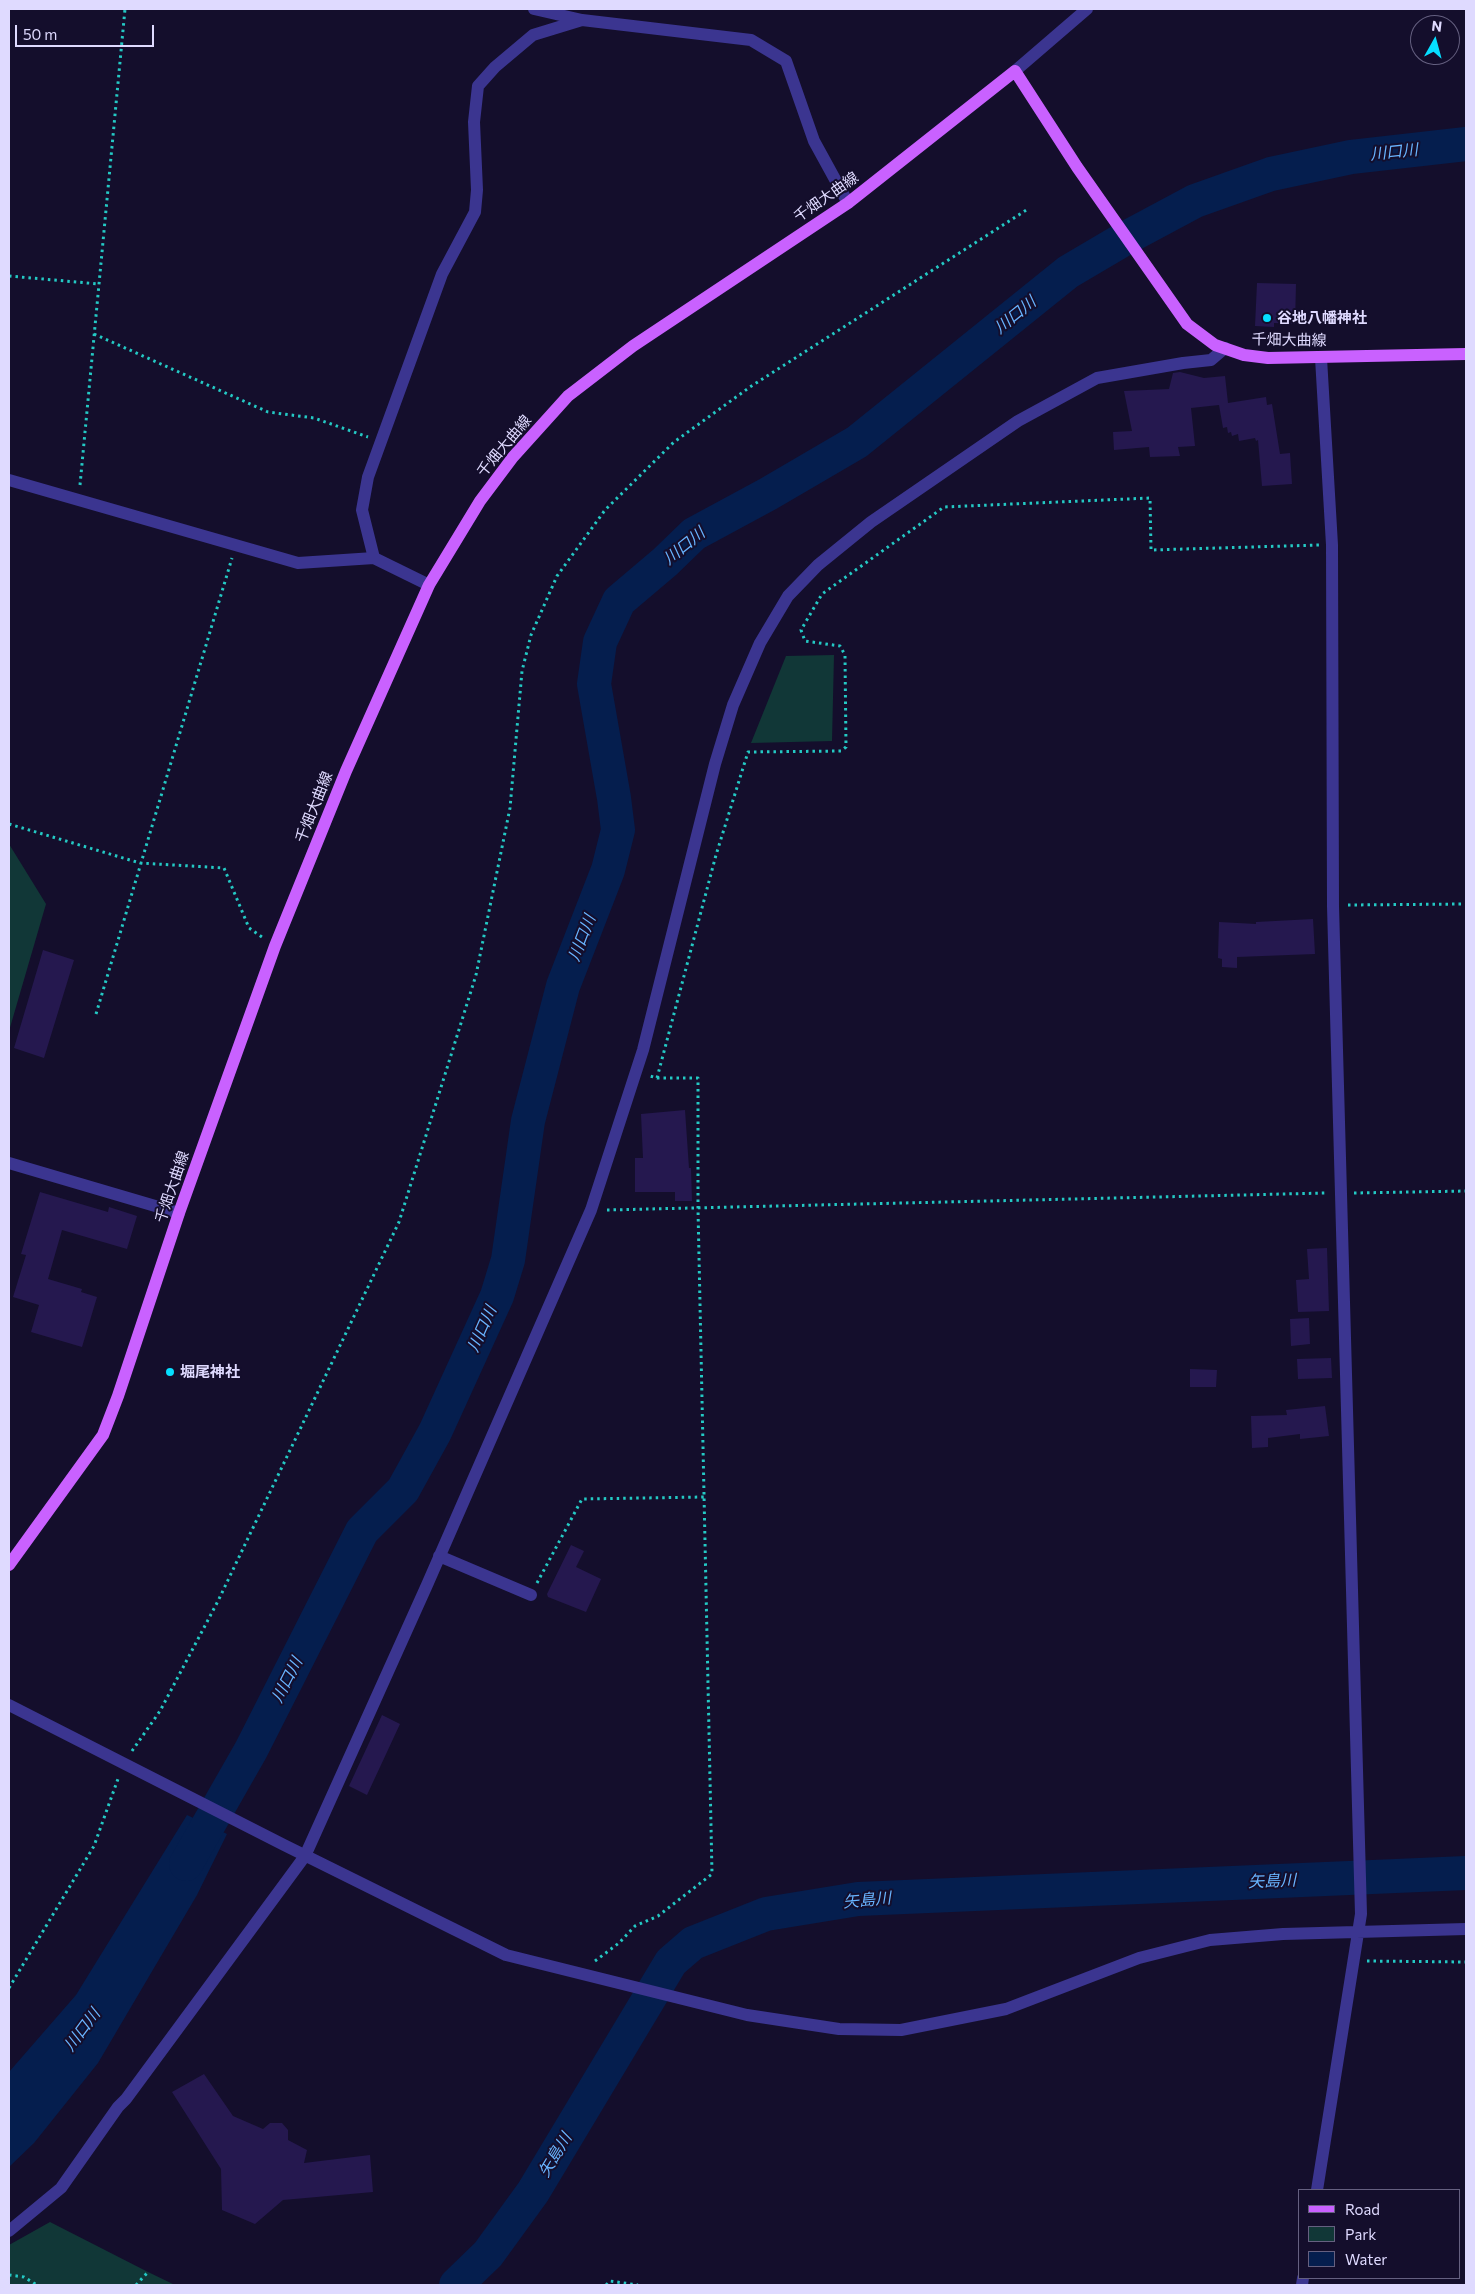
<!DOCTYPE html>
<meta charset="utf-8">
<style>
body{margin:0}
#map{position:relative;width:1475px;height:2294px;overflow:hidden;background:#140e2c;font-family:Commissioner,sans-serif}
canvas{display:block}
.frame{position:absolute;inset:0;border:10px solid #dfdaff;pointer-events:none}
.legend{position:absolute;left:1298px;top:2189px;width:162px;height:90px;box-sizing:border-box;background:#140e2c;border:1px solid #656080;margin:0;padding:6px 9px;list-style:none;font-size:15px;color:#dfdaff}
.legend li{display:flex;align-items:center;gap:10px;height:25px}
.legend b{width:25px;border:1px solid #656080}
.north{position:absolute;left:1410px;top:15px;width:50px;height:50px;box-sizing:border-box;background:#140e2c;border:1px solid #656080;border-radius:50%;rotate:7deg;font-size:14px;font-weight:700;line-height:20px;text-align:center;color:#dfdaff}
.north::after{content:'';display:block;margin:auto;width:18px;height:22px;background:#06deff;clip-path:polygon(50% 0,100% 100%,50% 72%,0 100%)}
.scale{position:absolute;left:15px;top:25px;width:139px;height:22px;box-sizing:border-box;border:2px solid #dfdaff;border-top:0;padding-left:6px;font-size:15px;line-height:18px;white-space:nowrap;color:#dfdaff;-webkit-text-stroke:4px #140e2c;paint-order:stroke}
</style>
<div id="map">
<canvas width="1475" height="2294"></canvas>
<div class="frame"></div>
<ul class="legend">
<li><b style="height:6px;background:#c961ff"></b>Road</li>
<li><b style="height:14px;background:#113737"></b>Park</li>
<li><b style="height:14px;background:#051e4e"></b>Water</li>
</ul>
<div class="north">N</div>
<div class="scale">50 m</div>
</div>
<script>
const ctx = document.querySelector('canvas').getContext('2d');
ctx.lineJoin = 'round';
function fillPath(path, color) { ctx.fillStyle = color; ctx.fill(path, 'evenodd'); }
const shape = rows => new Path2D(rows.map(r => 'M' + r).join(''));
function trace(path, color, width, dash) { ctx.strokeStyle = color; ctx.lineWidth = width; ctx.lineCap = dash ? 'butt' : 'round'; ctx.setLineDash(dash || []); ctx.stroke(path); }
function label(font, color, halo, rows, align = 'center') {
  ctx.font = font + ' Commissioner,"Noto Sans JP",sans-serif'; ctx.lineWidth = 4; ctx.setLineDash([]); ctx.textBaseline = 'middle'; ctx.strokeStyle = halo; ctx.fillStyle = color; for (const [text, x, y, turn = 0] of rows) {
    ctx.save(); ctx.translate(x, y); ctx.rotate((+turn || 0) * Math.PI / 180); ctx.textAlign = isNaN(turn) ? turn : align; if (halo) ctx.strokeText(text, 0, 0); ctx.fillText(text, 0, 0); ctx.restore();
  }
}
fillPath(shape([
 [834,655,832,741,751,743,786,656],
 [9,844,46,904,9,1031],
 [50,2222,148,2272,175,2285,9,2285,9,2245]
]), '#113737');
fillPath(shape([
 [187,1815,227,1834,197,1895,98,2063,34,2143,9,2167,9,2072,76,1995]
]), '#051e4e');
trace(shape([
 [186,1864,251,1750,362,1531,403,1490,435,1432,497,1296,508,1260,528,1121,563,986,608,870,618,830,614,798,594,684,600,642,619,601,665,562,694,534,768,494,857,442,1068,272,1124,239,1195,201,1271,174,1351,157,1466,144],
 [456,2285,488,2254,533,2192,671,1962,693,1943,766,1914,858,1899,1466,1873]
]), '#051e4e', 34);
fillPath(shape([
 [1257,283,1296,284,1295,324,1274,323,1274,327,1255,326],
 [1180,372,1204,378,1225,376,1228,403,1266,397,1267,405,1272,404,1280,454,1290,453,1292,484,1262,486,1258,440,1256,441,1255,438,1239,441,1238,434,1232,436,1231,432,1228,433,1227,427,1223,428,1219,405,1191,408,1195,446,1178,447,1180,456,1150,457,1149,447,1114,450,1113,432,1132,431,1124,391,1169,389,1173,373],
 [1313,919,1315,954,1237,957,1237,968,1222,967,1222,959,1218,958,1219,922,1256,924,1256,922],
 [43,950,74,960,44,1058,14,1048],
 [685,1110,689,1168,691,1168,692,1201,675,1201,675,1192,635,1192,635,1158,643,1158,641,1114],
 [40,1192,108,1212,109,1207,137,1216,127,1249,62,1230,48,1279,82,1289,81,1292,97,1297,82,1347,31,1332,39,1305,13,1297,26,1255,21,1254],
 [1327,1248,1329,1311,1298,1312,1296,1280,1309,1279,1307,1249],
 [1309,1318,1310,1344,1291,1346,1290,1319],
 [1331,1358,1332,1378,1298,1379,1297,1359],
 [1190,1369,1217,1370,1216,1387,1190,1387],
 [1325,1406,1329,1436,1300,1439,1300,1434,1268,1438,1268,1447,1252,1448,1251,1416,1287,1415,1286,1410],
 [571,1545,584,1551,576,1567,601,1579,586,1612,548,1597,547,1594],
 [382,1715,400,1724,367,1795,349,1786],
 [204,2074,233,2116,263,2129,270,2123,282,2123,288,2130,288,2140,307,2150,304,2163,370,2155,373,2192,283,2200,255,2224,222,2210,221,2169,172,2092]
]), '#25184f');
trace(shape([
 [9,276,99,284],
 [94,334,268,412,314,418,368,437],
 [80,485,125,9],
 [9,824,140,863,224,868,249,928,262,937],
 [1348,905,1466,904],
 [96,1014,232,558],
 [657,1078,716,855,748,752,841,751,846,747,845,655,840,646,805,641,801,630,822,594,944,507,1150,498,1151,550,1319,545],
 [1354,1193,1466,1191],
 [607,1210,1326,1193],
 [537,1583,582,1499,704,1497],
 [132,1751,160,1711,218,1601,399,1222,476,975,510,808,522,671,531,635,557,576,605,510,674,442,750,387,1028,209],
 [595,1961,619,1943,635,1926,658,1916,712,1874,698,1209,698,1078,657,1078,650,1076],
 [1367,1961,1466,1962],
 [9,1988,94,1846,119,1776],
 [9,2275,24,2277,37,2285],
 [136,2285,148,2272],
 [606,2285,610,2281,638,2285]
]), '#24c9c4', 3, [2.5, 4]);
trace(shape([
 [534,9,582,20,751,40,786,61,814,141,848,203],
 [1015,71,1087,9],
 [9,480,298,563,374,558,429,585],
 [374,558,362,510,368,477,442,274,475,212,477,190,474,122,478,86,495,67,533,35,582,20],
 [9,1163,179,1213],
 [439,1556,531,1595],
 [9,1705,284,1845,506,1955,747,2015,839,2029,901,2030,1006,2009,1139,1958,1210,1940,1283,1934,1466,1929],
 [1317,2190,1361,1914,1333,906,1332,545,1321,358],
 [9,2231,61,2188,118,2107,126,2099,305,1856,427,1585,591,1210,643,1050,715,764,733,705,760,643,788,596,818,565,871,522,1018,421,1097,378,1183,363,1211,360,1225,348],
 [1302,2285,1303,2278]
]), '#3b3590', 12);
trace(shape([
 [9,1565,103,1435,118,1396,179,1213,275,946,346,771,429,585,480,501,513,457,568,396,633,346,848,203,1015,71,1077,167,1187,324,1215,345,1244,355,1268,358,1466,354]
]), '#c961ff', 12);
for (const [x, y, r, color] of [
 [1267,318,5,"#06deff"],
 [170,1372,5,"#06deff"]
]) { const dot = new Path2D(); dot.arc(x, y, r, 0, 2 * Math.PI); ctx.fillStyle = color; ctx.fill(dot); trace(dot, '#140e2c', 2); }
label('15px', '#dfdaff', '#140e2c', [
 ["千畑大曲線",826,197,-35],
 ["千畑大曲線",1289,340,1],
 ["千畑大曲線",504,446,-50],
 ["千畑大曲線",314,807,-68],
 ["千畑大曲線",172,1187,-71]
]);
label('bold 15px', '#dfdaff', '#140e2c', [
 ["谷地八幡神社",1277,318],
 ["堀尾神社",180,1372]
], 'left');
label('italic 16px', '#68b4ff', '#140e2c', [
 ["川口川",1394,152,-6],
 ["川口川",1015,315,-39],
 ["川口川",684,546,-39],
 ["川口川",582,938,-69],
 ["川口川",482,1329,-66],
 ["川口川",287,1680,-63],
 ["矢島川",1272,1881,-2],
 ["矢島川",867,1900,-5],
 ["川口川",82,2030,-53],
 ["矢島川",555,2155,-59]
]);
</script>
